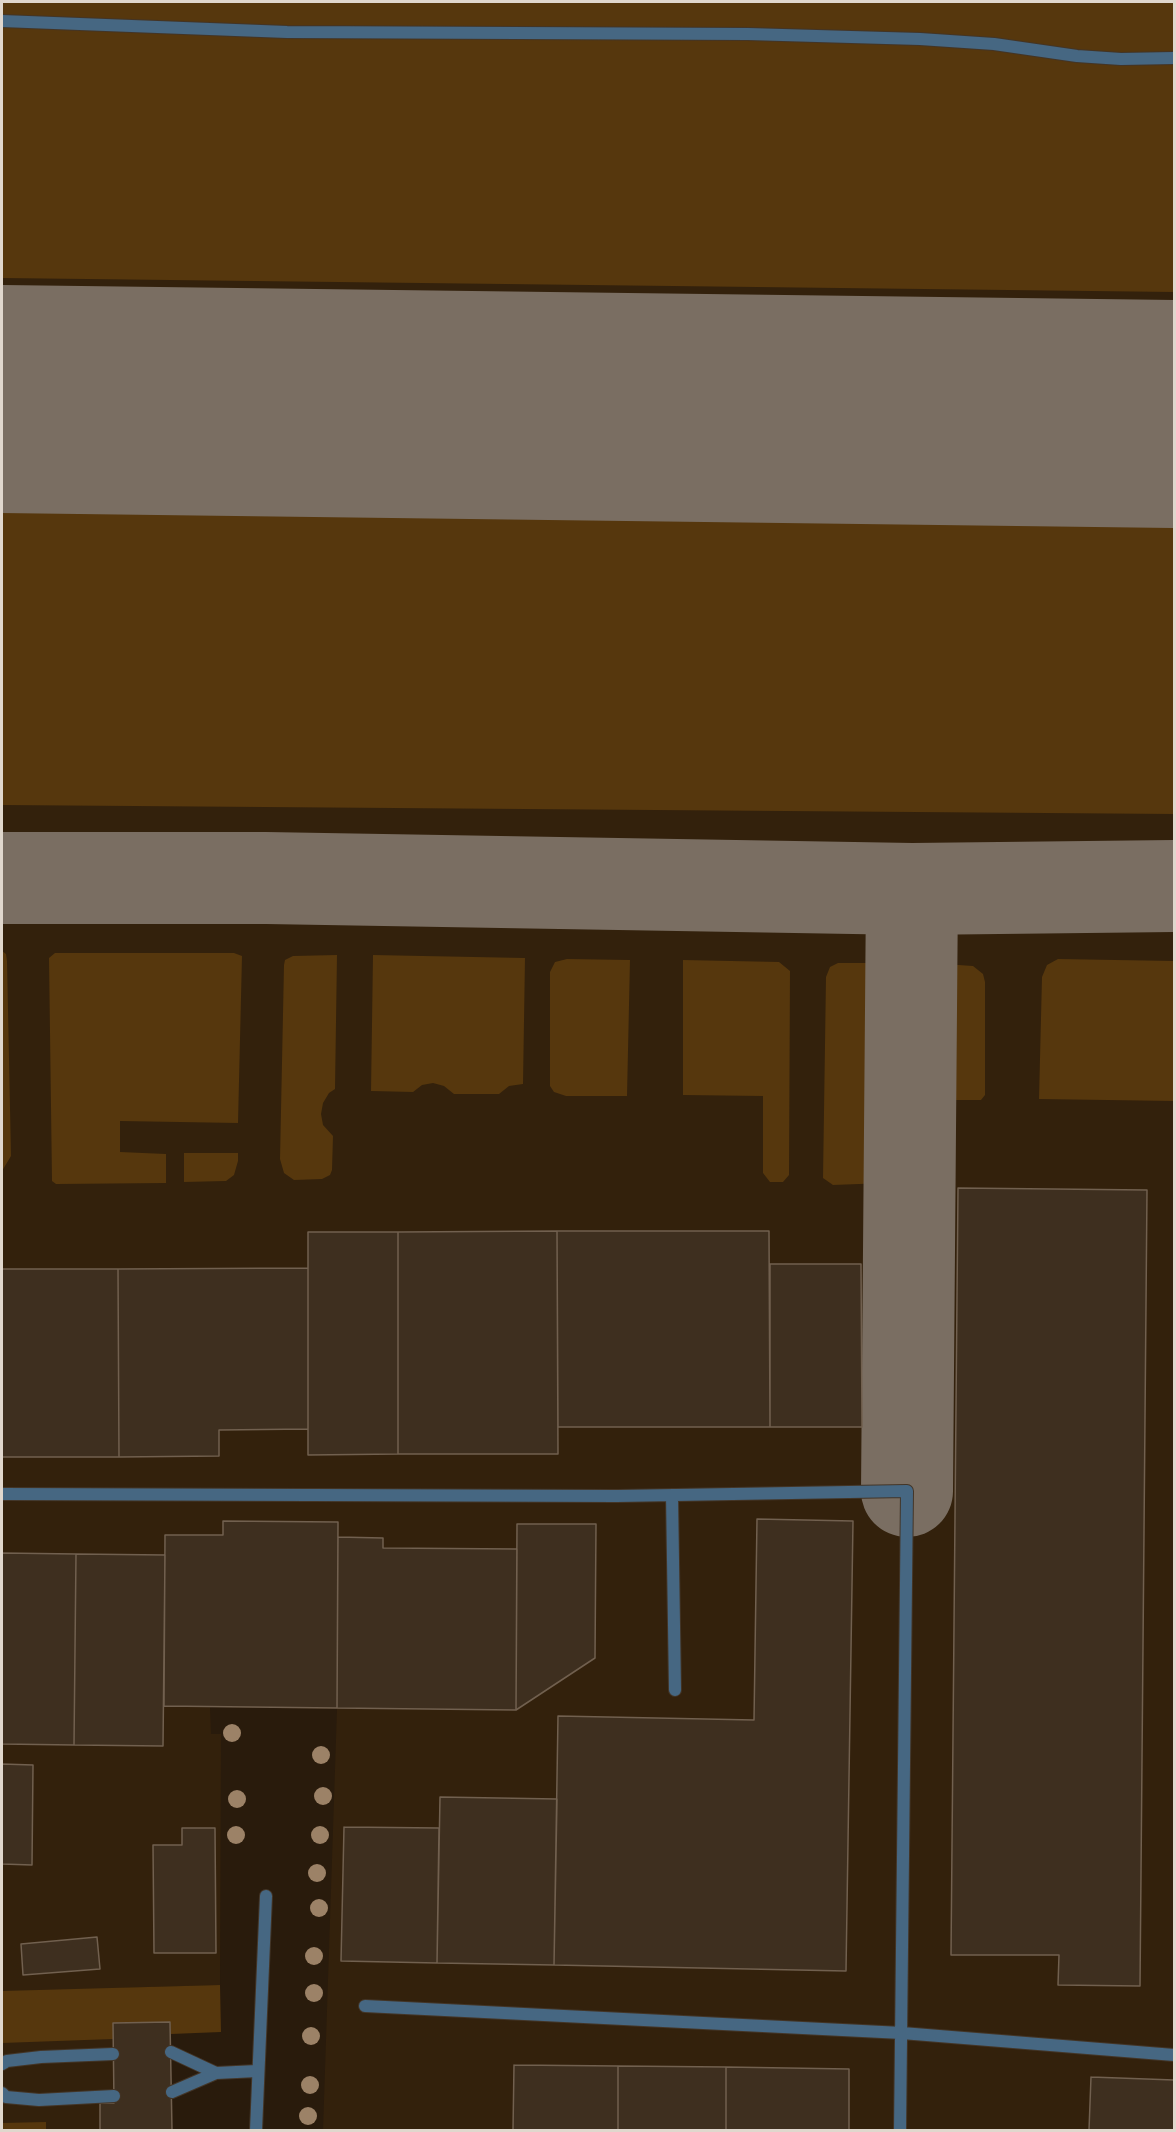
<!DOCTYPE html>
<style>
body{margin:0}
#map{position:relative;width:1176px;height:2132px;overflow:hidden;background:#291b0c;font-family:"Exo 2",sans-serif}
canvas{display:block}
.frame{position:absolute;inset:0;border:3px solid #e0d7cd;pointer-events:none}
</style>
<div id="map">
<canvas width="1176" height="2132"></canvas>
<div class="frame"></div>
</div>
<script>
const ctx = document.querySelector('canvas').getContext('2d');
ctx.lineJoin = 'round';
function fillPath(path, color) { ctx.fillStyle = color; ctx.fill(path, 'evenodd'); }
const shape = rows => new Path2D(rows.map(r => 'M' + r).join(''));
function trace(path, color, width, dash) { ctx.strokeStyle = color; ctx.lineWidth = width; ctx.lineCap = dash ? 'butt' : 'round'; ctx.setLineDash(dash || []); ctx.stroke(path); }
fillPath(shape([
 [2,2,904,2,1174,6,1174,2130,323,2130,337,1709,210,1707,211,1734,221,1734,220,1985,120,1988,170,2022,172,2130,2,2130]
]), '#33210c');
fillPath(shape([
 [2,2,1174,2,1174,292,2,278],
 [2,501,1174,517,1174,814,2,805],
 [2,951,6,954,7,961,11,1156,2,1171],
 [55,953,234,953,242,956,238,1123,120,1121,120,1152,166,1154,166,1183,56,1184,52,1181,49,958],
 [337,955,335,1089,329,1093,323,1103,321,1114,323,1125,333,1136,332,1170,330,1175,322,1179,294,1180,284,1173,280,1159,284,965,285,960,293,956],
 [373,955,525,958,523,1084,509,1086,499,1094,454,1094,444,1086,433,1083,422,1085,413,1092,371,1091],
 [567,959,630,960,627,1096,566,1096,554,1092,550,1086,550,972,555,962],
 [1058,959,1174,961,1174,1101,1039,1099,1042,977,1047,965],
 [683,960,779,962,790,971,789,1175,783,1182,770,1182,763,1173,763,1096,683,1095],
 [838,963,883,963,889,966,894,974,891,1175,885,1183,833,1185,823,1178,826,977,830,967],
 [944,964,973,966,983,974,985,982,985,1095,981,1100,955,1100,950,1098,929,1072,927,987,932,972,937,966],
 [184,1153,238,1153,238,1161,234,1175,226,1181,184,1182],
 [220,1985,221,2032,171,2034,170,2022,113,2023,113,2039,2,2043,2,1991],
 [46,2122,46,2130,2,2130,2,2123]
]), '#56370d');
trace(shape([
 [2,878,266,878,912,889,1174,886],
 [907,1491,912,889]
]), '#7a6e62', 92);
trace(shape([
 [2,399,1174,414]
]), '#7a6e62', 228);
const building = shape([
 [958,1188,1147,1190,1140,1986,1058,1985,1059,1955,951,1955,958,1188],
 [557,1231,769,1231,770,1427,558,1427,557,1231],
 [557,1231,558,1454,398,1454,398,1232,557,1231],
 [308,1232,398,1232,398,1454,308,1455,308,1232],
 [770,1264,861,1264,862,1427,770,1427,770,1264],
 [308,1268,308,1429,219,1430,219,1456,119,1457,118,1269,308,1268],
 [2,1269,118,1269,119,1457,2,1457,2,1269],
 [757,1519,853,1521,846,1971,554,1965,558,1716,754,1720,757,1519],
 [223,1521,338,1522,337,1708,164,1706,165,1535,223,1535,223,1521],
 [517,1524,596,1524,595,1658,516,1710,517,1524],
 [338,1537,383,1538,383,1548,517,1549,516,1710,337,1708,338,1537],
 [2,1553,76,1554,74,1745,2,1744,2,1553],
 [76,1554,165,1555,163,1746,74,1745,76,1554],
 [2,1764,33,1765,32,1865,2,1864,2,1764],
 [440,1797,557,1799,554,1965,437,1963,440,1797],
 [344,1827,439,1828,437,1963,341,1961,344,1827],
 [182,1828,215,1828,216,1953,154,1953,153,1845,182,1845,182,1828],
 [97,1937,100,1969,23,1975,21,1944,97,1937],
 [170,2022,172,2130,100,2130,100,2103,114,2103,113,2023,170,2022],
 [514,2065,618,2066,618,2130,513,2130,514,2065],
 [618,2066,726,2067,726,2130,618,2130,618,2066],
 [726,2067,849,2069,849,2130,726,2130,726,2067],
 [1091,2077,1174,2080,1174,2130,1089,2130,1091,2077]
]);
fillPath(building, '#3e2f1f');
trace(building, '#71604f', 1.5);
const lane = shape([
 [2,21,287,32,748,34,920,39,994,44,1077,56,1121,59,1174,58],
 [2,1494,617,1496,907,1491,900,2130],
 [672,1495,675,1690],
 [365,2006,902,2033,1174,2055],
 [171,2052,216,2073],
 [2,2064,7,2061,41,2057,113,2054],
 [172,2092,216,2073,257,2071],
 [2,2093,6,2097,39,2100,114,2096],
 [256,2130,266,1896]
]);
trace(lane, '#433527', 14);
trace(lane, '#466782', 12);
ctx.fillStyle = '#9c8267';
for (const [x, y] of [
 [232,1733],
 [321,1755],
 [323,1796],
 [237,1799],
 [236,1835],
 [320,1835],
 [317,1873],
 [319,1908],
 [314,1956],
 [314,1993],
 [311,2036],
 [310,2085],
 [308,2116]
]) { ctx.beginPath(); ctx.arc(x, y, 9, 0, 2 * Math.PI); ctx.fill(); }
</script>
